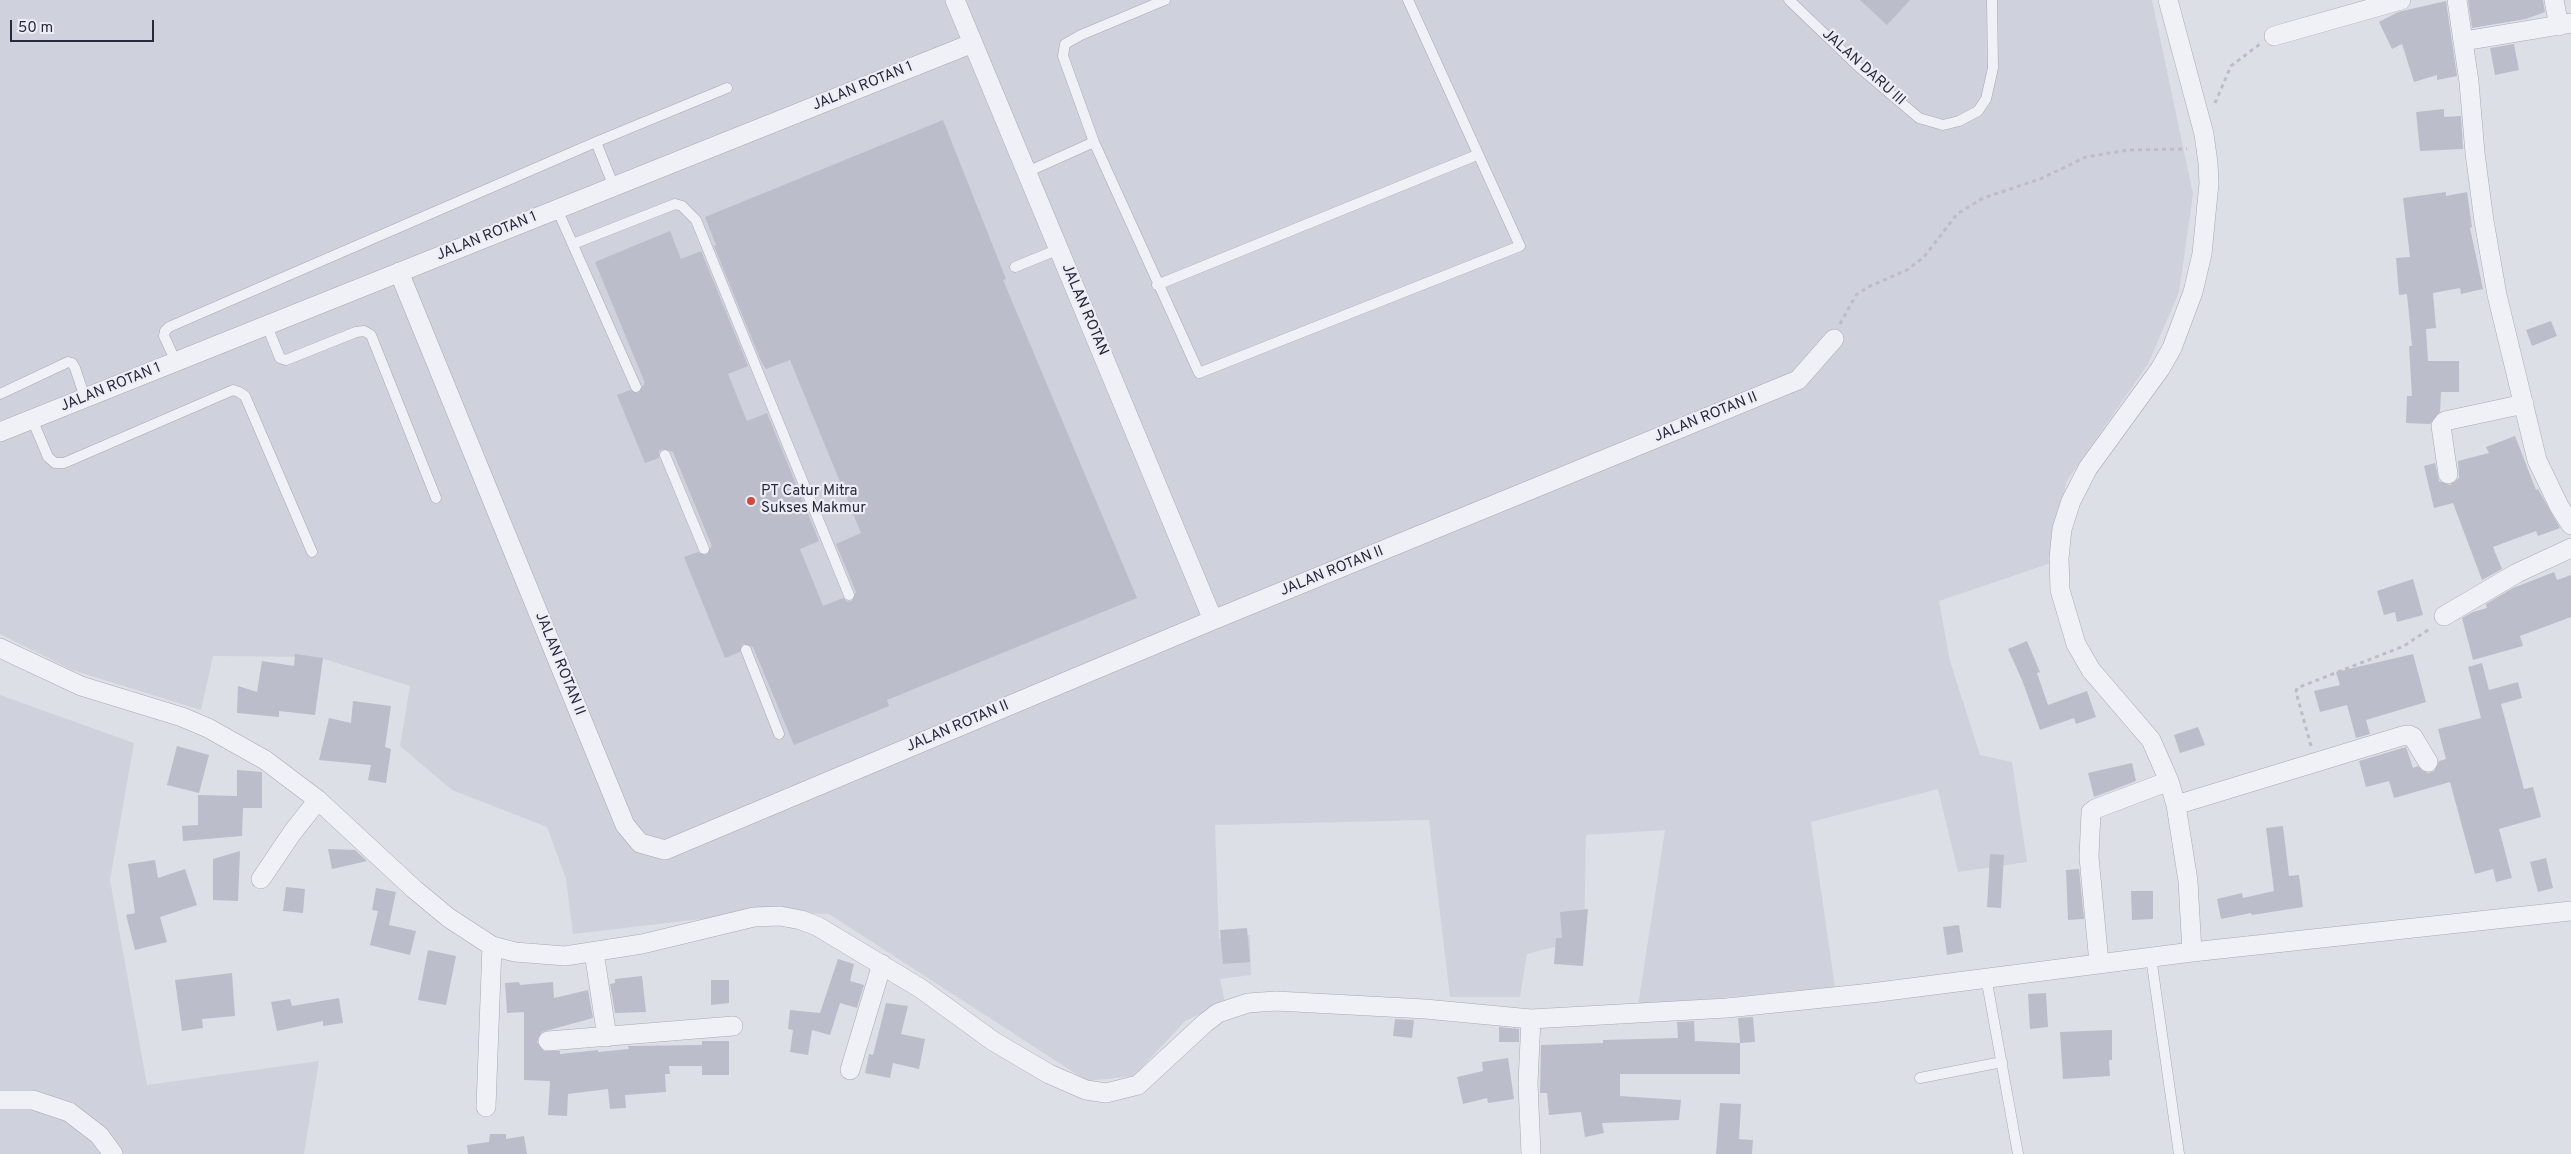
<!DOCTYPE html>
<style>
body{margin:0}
#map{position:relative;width:2571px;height:1154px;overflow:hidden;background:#dddfe7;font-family:Overpass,sans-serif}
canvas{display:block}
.scale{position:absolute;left:10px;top:20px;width:144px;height:22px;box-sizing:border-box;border:2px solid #272a3e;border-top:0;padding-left:6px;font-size:15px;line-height:18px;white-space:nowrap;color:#272a3e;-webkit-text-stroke:4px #edeef5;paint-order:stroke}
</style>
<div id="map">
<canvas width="2571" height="1154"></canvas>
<div class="scale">50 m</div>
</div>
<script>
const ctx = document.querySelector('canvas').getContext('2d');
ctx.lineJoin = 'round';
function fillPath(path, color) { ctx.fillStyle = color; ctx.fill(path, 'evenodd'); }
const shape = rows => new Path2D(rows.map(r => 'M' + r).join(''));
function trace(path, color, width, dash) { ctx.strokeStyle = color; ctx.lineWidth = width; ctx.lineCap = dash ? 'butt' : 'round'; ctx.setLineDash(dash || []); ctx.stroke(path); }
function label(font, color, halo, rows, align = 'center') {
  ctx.font = font + ' Overpass,sans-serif'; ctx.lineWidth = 4.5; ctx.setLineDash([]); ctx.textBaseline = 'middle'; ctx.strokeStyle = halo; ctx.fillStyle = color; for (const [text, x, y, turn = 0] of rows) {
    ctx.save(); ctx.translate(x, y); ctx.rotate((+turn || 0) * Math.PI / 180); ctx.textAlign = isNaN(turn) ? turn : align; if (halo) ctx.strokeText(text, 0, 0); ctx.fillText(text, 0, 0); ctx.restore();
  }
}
fillPath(shape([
 [0,0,2152,0,2193,194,2179,292,2148,364,2066,482,2051,563,1939,601,1950,661,1980,755,2012,762,2027,862,1958,872,1938,789,1811,822,1835,987,1638,1006,1665,830,1586,835,1584,939,1527,954,1520,997,1450,997,1429,820,1215,825,1219,939,1250,935,1251,975,1220,979,1225,1002,1185,1021,1134,1076,1087,1081,829,914,761,912,573,934,566,879,547,827,452,790,400,746,410,686,318,657,213,656,201,710,72,670,0,634],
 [0,695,134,743,110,880,147,1085,319,1061,304,1154,0,1154]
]), '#cfd1dc');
fillPath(shape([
 [1860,0,1910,0,1887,25],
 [2468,0,2543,0,2545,12,2526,19,2472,28],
 [2446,1,2457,76,2437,80,2437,75,2414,82,2402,44,2392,49,2379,22,2398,12],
 [2514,44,2519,70,2495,75,2490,48],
 [2444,109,2444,117,2461,116,2463,149,2420,151,2416,112],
 [943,120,1006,279,1003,280,1137,598,887,700,889,706,794,745,753,647,743,644,740,652,725,658,684,557,698,552,706,555,712,546,673,452,663,449,659,451,659,458,645,463,617,395,630,390,638,393,645,383,595,262,670,231,681,259,701,251,748,366,728,374,747,421,767,413,819,541,800,549,823,606,843,598,848,602,852,601,856,592,836,544,861,533,790,360,766,369,761,361,714,246,716,245,705,217],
 [2446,192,2446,196,2467,192,2472,227,2470,228,2483,289,2461,294,2460,288,2433,293,2436,328,2426,329,2428,361,2459,361,2459,392,2441,392,2440,412,2430,424,2406,423,2407,396,2412,396,2409,346,2412,346,2407,294,2399,295,2396,258,2410,257,2403,198],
 [2551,321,2557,336,2532,346,2526,330],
 [2515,436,2536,490,2538,489,2560,528,2538,536,2536,531,2493,547,2502,569,2482,580,2453,503,2434,508,2424,466,2435,463,2439,481,2450,485,2459,478,2458,461,2489,453,2486,447],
 [2554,572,2557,580,2571,575,2571,617,2520,636,2523,646,2473,660,2462,618,2473,612,2487,608,2486,604,2513,588],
 [2413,579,2423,615,2397,622,2395,612,2384,615,2377,591],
 [2027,641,2040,672,2037,673,2048,705,2087,691,2096,717,2076,724,2074,718,2040,730,2022,680,2008,649],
 [295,654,323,658,315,715,279,711,279,717,237,713,238,686,257,692,262,661,294,666],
 [2413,654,2426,702,2366,720,2370,734,2356,738,2347,705,2320,712,2314,691,2340,685,2336,672],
 [2482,663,2489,690,2518,682,2522,698,2501,704,2524,789,2533,787,2541,817,2499,829,2512,878,2496,882,2493,869,2475,874,2450,782,2394,798,2389,781,2366,787,2359,761,2406,747,2413,768,2418,766,2428,773,2434,771,2439,761,2446,759,2438,729,2481,718,2468,667],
 [353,701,391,706,385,747,391,749,386,783,368,780,371,765,319,760,329,718,351,723],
 [2198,727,2205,745,2180,753,2174,735],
 [177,746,209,755,199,793,167,785],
 [2132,763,2136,781,2094,797,2088,773],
 [237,770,262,772,262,808,243,808,242,836,183,841,182,826,198,825,198,795,237,796],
 [2283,826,2289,876,2299,875,2303,907,2252,915,2251,913,2221,919,2217,899,2242,893,2243,898,2274,891,2266,828],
 [328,849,355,850,367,861,332,869],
 [240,851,238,901,213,900,213,859],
 [1990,854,2004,855,2001,908,1987,907],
 [2546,858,2553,888,2538,892,2530,862],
 [155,860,158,878,185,869,197,905,160,917,167,942,135,950,126,915,135,913,128,864],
 [2079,869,2084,919,2068,920,2066,870],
 [286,887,305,889,303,913,283,911],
 [376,888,396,892,389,925,416,931,410,955,370,945,378,911,372,910],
 [2131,891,2153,891,2153,919,2132,920],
 [1588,909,1583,966,1554,964,1556,938,1562,938,1560,912],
 [1959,925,1963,952,1947,955,1943,927],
 [1247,928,1250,962,1223,964,1220,930],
 [428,950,456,956,446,1005,418,1000],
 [838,959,854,964,850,981,864,985,857,1008,840,1003,830,1035,812,1030,808,1055,790,1052,793,1030,788,1029,790,1010,820,1013],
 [232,973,235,1016,202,1019,203,1028,182,1031,175,980],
 [642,976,646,1012,615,1013,610,984,615,983,615,979],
 [711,980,729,980,729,1003,711,1005],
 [519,982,520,985,553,982,554,998,588,990,593,1018,542,1032,537,1042,544,1051,560,1051,560,1054,598,1050,598,1052,629,1049,628,1046,702,1045,702,1041,729,1041,729,1075,702,1075,702,1066,669,1066,670,1074,665,1074,666,1092,625,1095,626,1108,610,1109,608,1089,568,1094,567,1116,548,1115,550,1081,524,1080,524,1012,507,1013,505,983],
 [2046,993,2048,1027,2030,1029,2028,994],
 [339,998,343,1023,323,1026,323,1021,277,1031,271,1002,290,999,292,1006],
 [886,1003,908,1006,901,1034,925,1039,919,1069,893,1063,890,1078,865,1073,869,1054,873,1055],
 [1753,1017,1755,1042,1740,1043,1740,1074,1620,1074,1620,1096,1681,1100,1679,1120,1602,1123,1604,1133,1585,1137,1581,1112,1549,1115,1547,1093,1540,1093,1541,1045,1603,1043,1603,1040,1678,1038,1677,1022,1694,1021,1695,1041,1740,1043,1738,1018],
 [1395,1019,1414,1020,1412,1038,1393,1036],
 [1499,1027,1519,1029,1519,1042,1499,1042],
 [2112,1030,2112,1060,2109,1060,2110,1076,2063,1079,2060,1032],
 [1508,1058,1514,1099,1488,1103,1487,1098,1463,1104,1457,1077,1483,1071,1482,1062],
 [1720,1103,1741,1104,1739,1139,1753,1140,1752,1154,1716,1154],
 [490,1134,506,1134,506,1139,524,1136,527,1154,468,1154,467,1145,489,1142]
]), '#bbbdca');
const lane = shape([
 [1789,0,1859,67,1919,118,1943,125,1959,121,1978,111,1986,99,1993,68,1992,0],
 [596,142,727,88],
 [1094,142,1199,373,1520,246,1408,0],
 [1027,172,1094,142,1063,56,1065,44,1081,35,1165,0],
 [557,209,636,387],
 [573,244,675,204,682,206,696,220,849,595],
 [1015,267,1059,249],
 [1157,285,1477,155],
 [267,326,280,358,286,360,356,332,364,331,371,335,436,498],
 [176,362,164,336,165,331,169,327,596,142,614,187],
 [0,394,68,362,72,363,75,368,85,398],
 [32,419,48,457,55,463,64,463,233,390,239,392,245,396,312,552],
 [665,455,704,549],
 [746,650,779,734],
 [2151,957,2179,1154],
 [1986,977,2018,1154],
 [1920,1078,2002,1062]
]);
const street = shape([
 [955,0,1213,620],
 [2168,0,2204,134,2208,163,2209,183,2202,254,2193,292,2172,348,2160,369,2088,468,2071,501,2062,529,2059,558,2060,590,2076,644,2091,670,2151,740,2169,781,2176,805,2188,881,2192,952],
 [2457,0,2469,82,2475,153,2484,221,2497,295,2537,460,2559,506,2571,525],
 [2554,0,2559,26],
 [2274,36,2401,0],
 [2464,41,2571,23],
 [399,272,625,825,640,843,665,850,1213,620,1798,380,1834,339],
 [0,432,973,43],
 [2448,474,2441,426,2445,421,2524,404],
 [2444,616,2517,573,2571,548],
 [0,648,81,686,182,717,208,728,265,760,318,800,414,889,449,918,492,946,515,952,565,956,642,944,754,917,780,916,801,920,817,926,920,988,993,1041,1049,1074,1086,1090,1106,1093,1138,1085,1205,1023,1218,1013,1248,1003,1276,1001,1425,1009,1531,1019,1727,1008,1871,993,2192,952,2571,911],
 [2176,805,2402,736,2409,735,2413,737,2428,762],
 [261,879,292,833,318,800],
 [594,952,607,1037],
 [2099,963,2089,857,2091,812,2095,809,2169,781],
 [1531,1019,1528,1083,1531,1154],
 [548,1041,733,1026],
 [850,1070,882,964],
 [0,1100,33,1100,69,1112,99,1135,113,1154],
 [486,1107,492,946]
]);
trace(lane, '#a6a9b4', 11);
trace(street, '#a6a9b4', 20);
trace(shape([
 [2215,103,2231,66,2260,44],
 [1840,324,1856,295,1868,287,1907,270,1924,257,1957,214,1983,198,2040,179,2086,157,2128,150,2187,149],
 [2311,746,2296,692,2297,688,2404,646,2431,628]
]), '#bcbdc6', 3, [4, 4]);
trace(lane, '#f0f1f6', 10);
trace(street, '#f0f1f6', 19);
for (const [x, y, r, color] of [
 [751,501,5,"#ce4a41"]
]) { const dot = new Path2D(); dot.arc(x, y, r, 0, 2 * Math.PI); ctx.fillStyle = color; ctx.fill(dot); trace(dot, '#edeef5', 2); }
label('15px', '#272a3e', '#edeef5', [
 ["JALAN DARU III",1863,68,42],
 ["JALAN ROTAN 1",863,87,-22],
 ["JALAN ROTAN 1",487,237,-22],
 ["JALAN ROTAN",1084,310,67],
 ["JALAN ROTAN 1",111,388,-22],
 ["JALAN ROTAN II",1706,418,-22],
 ["JALAN ROTAN II",1332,572,-22],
 ["JALAN ROTAN II",559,664,68],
 ["JALAN ROTAN II",958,727,-23]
]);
label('15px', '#272a3e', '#edeef5', [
 ["PT Catur Mitra",761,492],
 ["Sukses Makmur",761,509]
], 'left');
</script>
